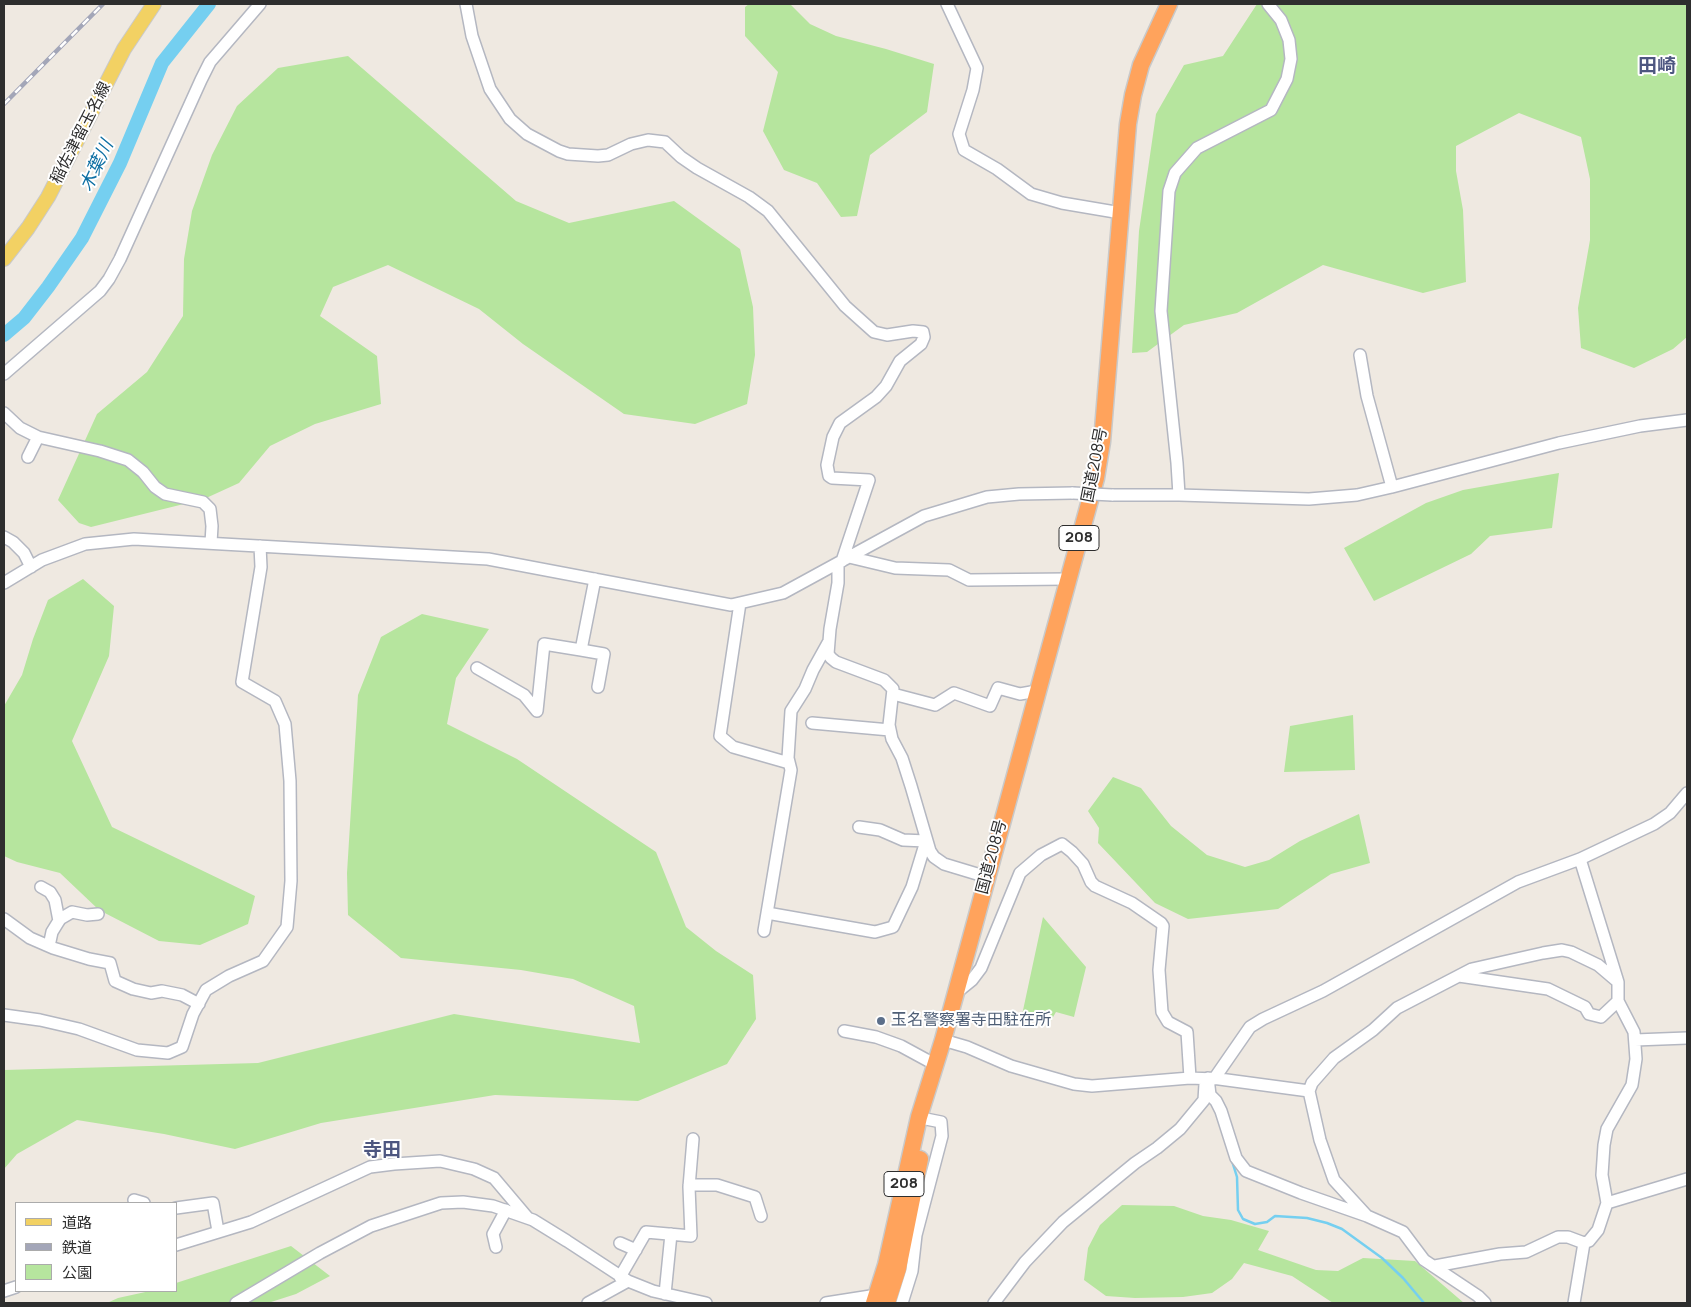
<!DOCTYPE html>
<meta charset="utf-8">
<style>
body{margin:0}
#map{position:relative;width:1691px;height:1307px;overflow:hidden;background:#efe9e1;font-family:Manrope,"Noto Sans JP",sans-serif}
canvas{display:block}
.frame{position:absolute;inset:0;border:5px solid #2e2e2e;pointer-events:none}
.legend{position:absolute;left:15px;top:1202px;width:162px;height:90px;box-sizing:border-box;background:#fff;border:1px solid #ababab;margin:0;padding:6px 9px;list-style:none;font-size:15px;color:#2e2e2e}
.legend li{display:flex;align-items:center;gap:10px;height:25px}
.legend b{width:25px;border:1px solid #ababab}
</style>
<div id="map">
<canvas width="1691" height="1307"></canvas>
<div class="frame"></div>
<ul class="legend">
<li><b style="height:6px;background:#f2d163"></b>道路</li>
<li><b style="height:6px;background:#a3a6b8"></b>鉄道</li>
<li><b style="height:14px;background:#b6e59e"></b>公園</li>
</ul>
</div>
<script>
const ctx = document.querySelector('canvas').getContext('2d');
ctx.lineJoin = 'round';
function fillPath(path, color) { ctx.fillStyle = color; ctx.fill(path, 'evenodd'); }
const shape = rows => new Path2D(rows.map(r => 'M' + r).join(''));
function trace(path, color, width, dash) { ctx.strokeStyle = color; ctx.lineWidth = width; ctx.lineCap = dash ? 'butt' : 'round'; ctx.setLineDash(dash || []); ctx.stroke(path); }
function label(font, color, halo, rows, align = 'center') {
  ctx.font = font + ' Manrope,"Noto Sans JP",sans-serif'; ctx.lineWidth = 4; ctx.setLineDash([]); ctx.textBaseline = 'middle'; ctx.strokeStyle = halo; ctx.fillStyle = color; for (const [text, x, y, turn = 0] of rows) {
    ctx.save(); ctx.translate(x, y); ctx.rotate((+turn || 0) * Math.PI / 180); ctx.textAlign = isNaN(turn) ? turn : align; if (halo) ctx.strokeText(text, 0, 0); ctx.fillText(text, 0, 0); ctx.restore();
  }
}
fillPath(shape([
 [749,4,790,4,810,24,836,36,886,49,934,64,927,112,870,155,857,216,841,217,817,183,784,170,763,131,778,72,745,36,745,7],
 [1257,4,1687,4,1687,337,1673,349,1634,368,1581,348,1578,308,1590,240,1590,179,1581,137,1519,113,1456,146,1456,171,1463,210,1466,282,1423,293,1323,265,1237,313,1184,325,1147,352,1132,353,1139,231,1156,114,1184,65,1223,56],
 [348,56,516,201,569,223,674,201,740,249,753,307,755,355,747,404,695,424,624,414,523,344,479,309,388,265,333,287,320,316,377,356,381,404,315,424,270,446,239,483,204,499,91,527,79,523,58,500,97,414,147,372,183,316,184,259,192,211,212,155,237,106,278,68],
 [1559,473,1552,528,1490,536,1471,554,1374,601,1344,548,1426,503,1463,490],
 [83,579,114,606,109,656,72,741,112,827,255,896,248,924,200,945,159,941,99,910,60,873,17,862,4,856,4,706,22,675,33,639,48,600],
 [422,614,489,629,456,678,447,724,517,759,656,852,686,927,716,951,753,975,756,1019,727,1064,638,1101,495,1095,321,1123,235,1149,164,1134,77,1120,17,1154,4,1169,4,1070,258,1063,454,1014,640,1043,634,1006,573,979,521,970,401,958,348,915,347,873,358,695,381,637],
 [1353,715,1355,770,1284,772,1290,726],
 [1113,777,1141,788,1171,826,1207,855,1245,867,1269,860,1300,841,1359,814,1370,863,1331,874,1278,909,1188,919,1155,903,1098,843,1099,828,1088,811],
 [1043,917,1086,967,1074,1017,1056,1012,1049,1024,1022,1015],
 [1122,1205,1174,1206,1203,1216,1231,1220,1269,1231,1258,1250,1316,1270,1338,1271,1363,1258,1415,1261,1464,1303,1333,1303,1292,1276,1244,1263,1232,1279,1212,1293,1183,1297,1135,1298,1106,1296,1084,1280,1088,1248,1100,1225],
 [291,1246,330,1276,296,1294,268,1303,107,1303,118,1298,150,1291,176,1291,176,1283]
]), '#b6e59e');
trace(shape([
 [1232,1161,1237,1177,1238,1210,1243,1219,1255,1224,1267,1222,1275,1216,1307,1218,1327,1223,1342,1229,1382,1258,1403,1278,1424,1303]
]), '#75cff0', 2.5);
trace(shape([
 [4,335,24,318,48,287,82,238,120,163,162,63,209,4]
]), '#75cff0', 14);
const minor = shape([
 [466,4,472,36,490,89,510,119,527,134,559,151,568,154,598,156,608,155,631,144,648,140,665,142,681,157,697,168,749,197,768,211,845,306,874,332,887,335,913,331,923,332,924,337,921,344,900,361,886,386,876,397,840,423,833,437,827,465,829,476,832,478,869,480,842,561],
 [947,4,977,68,973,90,959,134,964,150,997,169,1031,194,1062,203,1121,213],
 [1360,355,1367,396,1392,487],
 [4,374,100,291,109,279,120,259,201,80,210,62,260,4],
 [4,413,20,428,38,437,100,451,128,460,143,472,155,487,165,494,203,502,210,509,212,526,211,543],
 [28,457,38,437],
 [1112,495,1179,495,1309,499,1357,495,1392,487,1559,443,1640,426,1687,420],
 [1179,495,1177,463,1161,311,1169,191,1175,173,1197,148,1271,110,1287,79,1291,59,1289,40,1281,20,1268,4],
 [4,537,13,542,24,553,31,567],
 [849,557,895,568,949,570,969,580,1068,579],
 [838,563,838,583,830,629,828,654,831,658,836,662,884,680,893,689,889,725,892,739,902,758,911,786,930,851,934,857,944,864,987,877],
 [4,583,42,560,85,544,134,539,488,559,731,605,783,593,924,516,987,497,1019,494,1073,493],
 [740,603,720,736,733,747,789,763],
 [581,650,604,654,598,687],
 [477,668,524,695,537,711,544,644,581,650,595,579],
 [893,694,935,705,954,693,990,706,998,688,1020,694,1037,691],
 [812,723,890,730],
 [41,887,50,892,55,900,59,921],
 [767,913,875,932,893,927,912,887,926,841,903,840,880,830,859,827],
 [4,919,30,938,53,948,89,959,110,963,115,981,133,989,151,993,162,991,182,995,199,1004],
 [764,931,791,770,788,758,791,711,805,689,813,670,828,643],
 [49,946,52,932,60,919,72,912,87,915,98,914],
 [1459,976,1548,989,1585,1007,1589,1014,1601,1017,1618,1001],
 [956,993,972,980,981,968,1020,873,1041,855,1062,844,1072,852,1083,864,1091,882,1095,886,1132,903,1161,923,1163,926,1159,970,1162,1012,1168,1022,1187,1032,1190,1078],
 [4,1015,40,1020,79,1029,137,1050,168,1053,182,1047,193,1014,206,990,229,976,263,961,287,927,291,881,290,781,285,724,275,701,242,682,261,567,260,546],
 [844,1031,876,1037,901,1046,936,1065],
 [943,1040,967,1047,1011,1066,1074,1084,1092,1086,1190,1078,1214,1079,1250,1027,1263,1019,1323,991,1518,882,1580,859,1654,824,1670,813,1687,793],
 [1635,1040,1687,1038],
 [1208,1078,1210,1095,1216,1101,1221,1111,1236,1158,1246,1171,1301,1193,1367,1216,1403,1232,1424,1260,1478,1296,1485,1303],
 [1212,1078,1309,1091],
 [689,1185,717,1185,755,1197,761,1216],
 [134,1200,144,1203],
 [1607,1203,1687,1179],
 [176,1208,213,1203,218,1231],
 [1367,1216,1334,1180,1320,1140,1309,1091,1312,1083,1334,1058,1373,1030,1397,1008,1472,969,1543,953,1562,950,1571,952,1598,965,1618,982],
 [620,1243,636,1250],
 [176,1245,251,1222,370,1167,394,1164,440,1161,474,1169,494,1178,527,1217],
 [496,1247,493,1234,506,1210],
 [1435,1266,1500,1254,1526,1252,1558,1237,1568,1237,1584,1243,1589,1241,1598,1230,1607,1203,1602,1175,1604,1145,1607,1129,1632,1085,1636,1059,1634,1032,1618,1001,1618,982,1580,859],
 [620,1277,646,1232,691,1236,689,1187,693,1139],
 [4,1291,16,1287],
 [665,1294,671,1234],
 [236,1303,320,1253,371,1226,441,1203,463,1202,493,1206,533,1220,567,1241,628,1281,653,1291,706,1303],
 [588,1303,628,1281],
 [826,1303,877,1295],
 [902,1303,912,1271,916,1235,942,1136,941,1122,926,1119],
 [994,1303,1025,1262,1063,1222,1135,1163,1157,1148,1180,1129,1204,1100,1205,1084],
 [1574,1303,1584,1243]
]);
const major = shape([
 [4,259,28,228,48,197,124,49,154,4]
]);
const highway = shape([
 [874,1303,886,1265,919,1117,943,1040,1096,478,1102,442,1128,124,1133,95,1141,65,1169,4],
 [887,1303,898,1269,920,1159]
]);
trace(minor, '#b4b7c1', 14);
trace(major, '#c9c9c9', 16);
trace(highway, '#c9c9c9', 19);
trace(minor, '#fff', 11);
trace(major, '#f2d163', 14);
trace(highway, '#ffa35c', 16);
const rail = shape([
 [4,104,103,4]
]);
trace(rail, '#a3a6b8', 4.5);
trace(rail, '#fff', 2.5, [8]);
const minorBridge = shape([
 [1073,493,1112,495]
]);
trace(minorBridge, '#b4b7c1', 14, []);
trace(minorBridge, '#fff', 11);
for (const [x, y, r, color] of [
 [881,1021,5,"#5c6f8a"]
]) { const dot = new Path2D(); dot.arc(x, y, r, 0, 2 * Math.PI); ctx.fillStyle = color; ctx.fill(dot); trace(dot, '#fff', 2); }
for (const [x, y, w] of [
 [1079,538,40],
 [904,1184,40]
]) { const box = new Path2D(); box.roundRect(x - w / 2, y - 12.5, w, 25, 4); ctx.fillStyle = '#fff'; ctx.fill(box); trace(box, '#2e2e2e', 1); }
label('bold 15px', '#2e2e2e', null, [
 ["208",1079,538],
 ["208",904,1184]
]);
label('16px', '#2e2e2e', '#fff', [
 ["稲佐津留玉名線",81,133,-63],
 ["国道208号",1095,465,-79],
 ["国道208号",992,857,-75]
]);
label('16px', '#4e5e75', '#fff', [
 ["玉名警察署寺田駐在所",891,1021]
], 'left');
label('italic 18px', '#0d6fa3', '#fff', [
 ["木葉川",97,166,-65]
]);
label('bold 19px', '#4d5680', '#fff', [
 ["田崎",1657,67],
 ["寺田",382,1151]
]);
</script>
